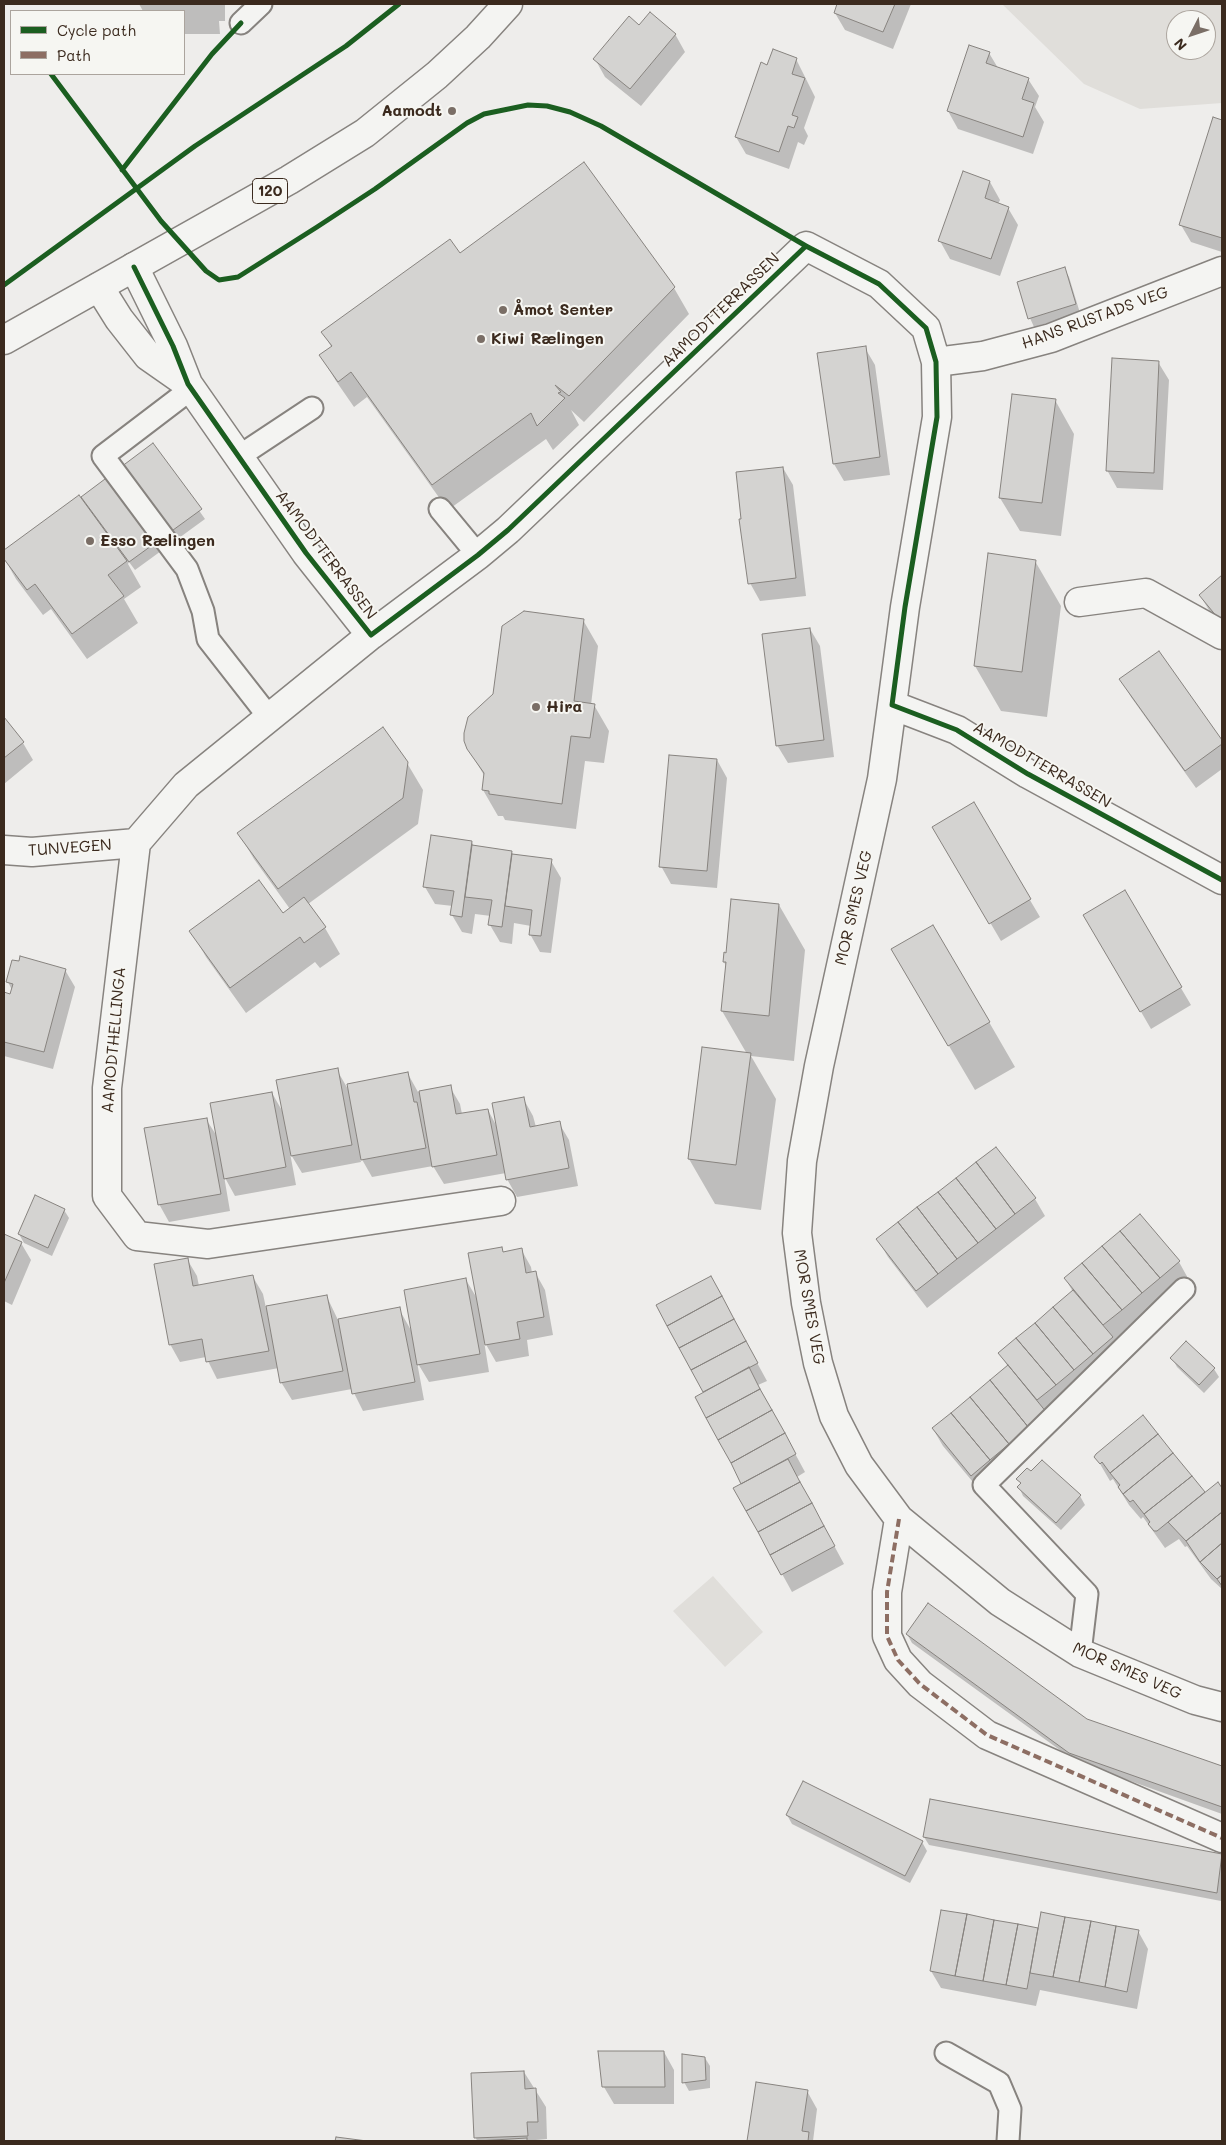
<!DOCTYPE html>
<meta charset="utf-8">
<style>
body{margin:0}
#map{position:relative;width:1226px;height:2145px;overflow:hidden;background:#eeedeb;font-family:Mali,sans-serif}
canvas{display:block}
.frame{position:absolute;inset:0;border:5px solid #3b2a1e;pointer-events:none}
.legend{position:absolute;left:10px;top:10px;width:175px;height:65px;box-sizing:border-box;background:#f6f6f2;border:1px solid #aba49d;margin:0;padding:6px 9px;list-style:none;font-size:15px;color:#3b2a1e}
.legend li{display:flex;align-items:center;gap:10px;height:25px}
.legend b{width:25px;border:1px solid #aba49d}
.north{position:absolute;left:1166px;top:10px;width:50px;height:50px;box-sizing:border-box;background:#f6f6f2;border:1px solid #aba49d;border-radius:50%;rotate:229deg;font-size:14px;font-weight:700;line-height:20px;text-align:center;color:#3b2a1e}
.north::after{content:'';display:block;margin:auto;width:18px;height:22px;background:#7a6e66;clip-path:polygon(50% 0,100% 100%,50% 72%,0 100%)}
</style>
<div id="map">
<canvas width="1226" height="2145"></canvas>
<div class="frame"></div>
<ul class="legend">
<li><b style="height:6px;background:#1b5e20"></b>Cycle path</li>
<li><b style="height:6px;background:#8d6e63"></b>Path</li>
</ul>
<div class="north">N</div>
</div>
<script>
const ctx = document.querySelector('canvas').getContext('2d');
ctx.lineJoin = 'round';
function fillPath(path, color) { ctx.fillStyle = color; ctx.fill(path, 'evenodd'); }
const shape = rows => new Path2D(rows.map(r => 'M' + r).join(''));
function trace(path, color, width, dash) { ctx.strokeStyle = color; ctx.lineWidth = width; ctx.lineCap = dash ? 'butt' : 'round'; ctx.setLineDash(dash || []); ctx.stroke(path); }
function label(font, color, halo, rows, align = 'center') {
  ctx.font = font + ' Mali,sans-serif'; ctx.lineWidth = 4; ctx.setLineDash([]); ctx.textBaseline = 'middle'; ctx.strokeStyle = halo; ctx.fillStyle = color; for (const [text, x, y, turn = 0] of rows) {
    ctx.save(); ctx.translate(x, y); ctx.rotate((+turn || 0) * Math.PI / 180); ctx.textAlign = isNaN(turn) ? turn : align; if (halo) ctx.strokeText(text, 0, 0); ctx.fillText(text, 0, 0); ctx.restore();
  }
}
fillPath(shape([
 [1002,4,1222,4,1222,103,1140,109,1084,84],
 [1176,20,1206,20,1206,50,1176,50],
 [713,1576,763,1632,725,1667,673,1611]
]), '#e0deda');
fillPath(shape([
 [139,4,225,4,225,21,219,21,220,34,184,34,184,11,143,11],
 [838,4,911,4,893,49,845,30,835,13],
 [640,27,675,34,685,52,641,106,605,77,595,59],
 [989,53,998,68,1028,79,1039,96,1035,107,1044,122,1033,154,958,129,948,111],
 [796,59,815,97,804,128,808,136,804,145,798,142,789,169,746,154,736,137],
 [1214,119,1222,122,1222,252,1191,242,1181,225],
 [584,164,674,288,689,314,584,422,571,410,579,425,553,450,546,439,448,510,367,397,354,407,336,381,321,356,332,348,323,333,460,254],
 [990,182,1000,200,998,204,1008,208,1018,225,1000,276,950,259,940,241],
 [1064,268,1069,277,1080,313,1034,327,1030,318],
 [865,348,875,365,890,475,844,481,834,464],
 [1158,362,1169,380,1163,490,1117,488,1107,470],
 [1055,400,1074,434,1061,536,1020,531,1000,498],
 [153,445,205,519,135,570,129,562,128,564,141,587,124,599,138,623,87,659,51,609,43,615,16,579,4,558,4,551,79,497,84,504,86,503],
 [783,468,793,485,806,596,760,601,750,583],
 [1035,561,1061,606,1047,717,1001,711,975,666],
 [1222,577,1222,627,1210,612,1200,595],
 [583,620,598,646,591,705,594,705,609,731,604,763,585,761,576,829,505,820,503,816,498,816,483,790,485,777,468,748],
 [810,629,820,646,834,757,788,763,777,745],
 [1159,653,1222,742,1222,769,1196,788,1131,697,1121,679],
 [4,719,23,743,33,760,4,784],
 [717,760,727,778,717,888,671,884,661,866],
 [407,763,423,790,418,824,308,904,325,928,340,954,320,968,315,962,246,1013,206,957,191,931,282,914,290,909,254,859,239,834],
 [973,804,1040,917,1001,941,934,827],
 [472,842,474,847,511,852,514,856,551,861,561,878,551,953,540,952,530,934,531,926,514,923,512,944,500,942,490,925,491,916,475,914,472,934,462,932,452,915,453,906,435,904,425,887],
 [1124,892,1191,1005,1151,1029,1085,915],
 [779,905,805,950,794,1061,751,1056,776,1099,761,1210,715,1204,689,1159,747,1054,722,1011,726,966,724,962,725,954],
 [65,970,75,987,53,1069,4,1056,4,993,11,995,12,990,8,982],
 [919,995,989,1022,1015,1067,975,1090],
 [337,1070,349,1091,408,1074,418,1092,450,1087,460,1104,462,1114,488,1110,497,1127,523,1098,533,1116,536,1127,559,1123,569,1140,578,1186,517,1197,507,1179,506,1173,444,1184,433,1166,372,1177,360,1156,361,1162,302,1173,290,1153,296,1185,235,1196,224,1176,230,1211,169,1222,159,1204,206,1119,218,1138,272,1093,284,1114],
 [1035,1199,1045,1216,927,1308,888,1257,878,1240],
 [64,1210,69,1218,52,1256,24,1243,19,1234],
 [4,1235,21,1243,31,1260,12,1305,4,1301],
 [501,1248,504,1253,521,1249,531,1267,532,1273,535,1272,545,1290,553,1335,527,1340,529,1356,496,1362,484,1341,489,1372,429,1382,417,1362,424,1400,363,1411,352,1389,292,1400,281,1382,279,1368,217,1379,206,1357,180,1362,170,1344,187,1259,197,1276,199,1286,253,1277,263,1294,266,1308,327,1297,338,1320,399,1309,412,1332,466,1280,478,1300],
 [1179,1262,1189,1280,1114,1342,1122,1356,1048,1417,1056,1431,982,1493,943,1446,933,1429,1008,1367,1000,1353,1073,1292,1065,1278],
 [720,1295,767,1381,758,1385,805,1472,797,1477,844,1564,792,1592,735,1488,743,1484,705,1393,658,1306],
 [1186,1343,1214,1369,1219,1377,1204,1393,1177,1367,1172,1358],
 [1143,1417,1205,1494,1217,1484,1222,1490,1222,1589,1211,1579,1187,1546,1185,1547,1179,1539,1165,1548,1143,1517,1141,1519,1129,1505,1113,1479,1110,1481,1096,1457],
 [1031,1473,1080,1496,1085,1505,1061,1530,1023,1496,1019,1487,1021,1484,1018,1479],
 [907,1634,1086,1720,1222,1768,1222,1814,1075,1761,912,1643],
 [931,1800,1222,1855,1221,1901,929,1845,924,1837],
 [787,1815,922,1842,927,1851,910,1883,792,1824],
 [942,1911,1039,1929,1138,1931,1148,1949,1137,2009,1040,1990,1036,2006,941,1988,931,1971],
 [664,2052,674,2070,674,2104,614,2104,604,2087],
 [705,2058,710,2066,710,2088,689,2091,684,2082],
 [524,2072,546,2107,547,2139,536,2140,536,2141,477,2141,476,2138,472,2075],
 [757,2084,807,2091,817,2109,813,2141,749,2141]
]), '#0003');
const building = shape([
 [837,4,895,4,883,32,834,13,837,4],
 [650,12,676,34,630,89,593,59,629,16,639,25,650,12],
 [969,45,990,52,986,63,1029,78,1022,99,1034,103,1023,137,947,111,969,45],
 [773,49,797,58,792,74,805,78,792,115,798,117,794,128,788,126,779,152,735,137,761,62,767,65,773,49],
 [1213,117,1222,120,1222,238,1179,225,1213,117],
 [584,162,675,287,569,396,555,385,561,392,558,393,565,398,537,426,531,413,432,485,351,372,338,382,319,355,332,346,321,332,450,239,460,253,584,162],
 [963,171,990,181,985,198,1009,207,991,259,938,241,963,171],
 [1065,267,1076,304,1028,319,1017,282,1065,267],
 [866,346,880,457,833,464,817,353,866,346],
 [1112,358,1159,361,1154,473,1106,471,1112,358],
 [1012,394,1056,399,1042,503,999,498,1012,394],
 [153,443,202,509,129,562,81,497,153,443],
 [783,467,796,578,748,584,739,519,741,519,736,472,783,467],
 [79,495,127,561,108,575,124,596,72,634,35,584,27,590,4,559,4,550,79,495],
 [988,553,1036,560,1022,672,974,666,988,553],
 [1222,575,1222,623,1199,595,1222,575],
 [524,611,584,619,574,701,595,704,590,738,571,736,562,804,489,794,489,791,482,790,484,773,467,749,464,741,464,733,468,717,493,694,502,626,524,611],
 [810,628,824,740,776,746,762,634,810,628],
 [1159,651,1222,740,1222,744,1185,771,1119,679,1159,651],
 [4,717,24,742,4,758,4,717],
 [383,727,408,762,403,798,278,889,237,833,383,727],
 [669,755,717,759,707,871,659,867,669,755],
 [974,802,1031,899,989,924,932,827,974,802],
 [431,835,472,841,462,917,450,915,454,891,423,887,431,835],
 [472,845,512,851,502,927,488,925,492,900,465,897,472,845],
 [512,854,552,859,541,936,529,935,532,910,505,906,512,854],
 [259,880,283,913,304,897,326,927,304,943,300,937,230,988,189,931,259,880],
 [1125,890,1182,987,1140,1012,1083,915,1125,890],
 [731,899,779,904,769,1016,721,1011,726,962,723,962,724,952,726,953,731,899],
 [933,925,990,1022,948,1046,891,949,933,925],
 [20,956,66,969,44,1052,4,1042,4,992,10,994,13,984,6,982,12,960,19,961,20,956],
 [702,1047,751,1053,736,1165,688,1159,702,1047],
 [338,1068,352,1145,291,1156,276,1080,338,1068],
 [408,1072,414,1102,417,1102,426,1148,361,1160,347,1084,408,1072],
 [451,1085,456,1114,488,1109,497,1155,432,1167,419,1091,451,1085],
 [272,1092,286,1167,224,1179,210,1103,272,1092],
 [524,1097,530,1127,560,1121,569,1168,506,1180,492,1103,524,1097],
 [207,1118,221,1194,158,1205,144,1128,207,1118],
 [996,1147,1036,1198,1015,1214,976,1162,996,1147],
 [976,1162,1015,1214,996,1229,956,1178,976,1162],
 [956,1178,996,1229,978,1243,938,1192,956,1178],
 [938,1192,978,1243,957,1259,917,1207,938,1192],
 [35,1195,65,1209,48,1248,18,1234,35,1195],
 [917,1207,957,1259,938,1274,898,1222,917,1207],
 [1140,1214,1180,1261,1160,1278,1120,1231,1140,1214],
 [898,1222,938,1274,916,1291,876,1239,898,1222],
 [1120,1231,1160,1278,1142,1293,1102,1246,1120,1231],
 [4,1234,22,1242,4,1283,4,1234],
 [1102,1246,1142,1293,1122,1310,1082,1263,1102,1246],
 [502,1247,503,1252,522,1248,526,1273,536,1271,544,1317,517,1322,520,1339,485,1345,468,1253,502,1247],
 [188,1258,193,1286,253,1275,269,1351,206,1362,202,1339,169,1345,154,1264,188,1258],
 [1082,1263,1122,1310,1103,1325,1064,1278,1082,1263],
 [711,1276,722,1296,667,1326,656,1305,711,1276],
 [466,1278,480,1354,417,1365,404,1290,466,1278],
 [1073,1290,1113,1337,1093,1354,1053,1307,1073,1290],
 [327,1295,343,1371,280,1383,266,1306,327,1295],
 [722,1296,734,1319,679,1348,667,1326,722,1296],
 [400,1307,415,1382,352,1394,338,1319,400,1307],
 [1053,1307,1093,1354,1074,1370,1035,1323,1053,1307],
 [734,1319,746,1341,691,1370,679,1348,734,1319],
 [1035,1323,1074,1370,1056,1385,1016,1338,1035,1323],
 [1016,1338,1056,1385,1037,1400,998,1353,1016,1338],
 [746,1341,758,1363,703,1392,691,1370,746,1341],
 [1186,1341,1215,1368,1199,1385,1170,1358,1186,1341],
 [1008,1365,1047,1413,1029,1428,990,1380,1008,1365],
 [749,1367,760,1389,706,1418,695,1397,749,1367],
 [990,1380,1029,1428,1009,1444,970,1397,990,1380],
 [760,1389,772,1410,718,1440,706,1418,760,1389],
 [970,1397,1009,1444,990,1460,951,1413,970,1397],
 [772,1410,785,1433,731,1463,718,1440,772,1410],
 [951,1413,990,1460,971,1476,932,1428,951,1413],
 [1143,1415,1158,1434,1110,1473,1102,1462,1100,1464,1094,1457,1096,1454,1143,1415],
 [785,1433,796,1454,741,1484,731,1463,785,1433],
 [1158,1434,1173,1453,1123,1494,1118,1487,1120,1485,1110,1473,1158,1434],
 [1173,1453,1192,1476,1144,1514,1133,1500,1130,1502,1123,1494,1173,1453],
 [788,1459,800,1482,746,1511,733,1488,788,1459],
 [1042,1460,1081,1495,1056,1523,1017,1487,1021,1483,1016,1479,1027,1468,1031,1471,1042,1460],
 [1192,1476,1205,1492,1157,1531,1154,1531,1148,1524,1150,1522,1144,1514,1192,1476],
 [800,1482,812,1503,758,1532,746,1511,800,1482],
 [1218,1482,1222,1488,1222,1512,1186,1541,1168,1522,1218,1482],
 [812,1503,824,1526,770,1555,758,1532,812,1503],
 [1222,1512,1222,1543,1200,1562,1186,1541,1222,1512],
 [824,1526,835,1546,781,1575,770,1555,824,1526],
 [1222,1543,1222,1575,1217,1579,1200,1562,1222,1543],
 [1222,1575,1222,1586,1217,1579,1222,1575],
 [928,1603,1087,1719,1222,1766,1222,1807,1069,1753,906,1634,928,1603],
 [803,1781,923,1841,905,1876,786,1815,803,1781],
 [930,1799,1222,1854,1217,1893,923,1837,930,1799],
 [941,1910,967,1914,955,1976,930,1971,941,1910],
 [1041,1912,1065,1917,1053,1977,1030,1973,1041,1912],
 [967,1914,994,1920,983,1981,955,1976,967,1914],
 [1065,1917,1091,1921,1079,1982,1053,1977,1065,1917],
 [994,1920,1018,1924,1006,1985,983,1981,994,1920],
 [1091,1921,1116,1926,1105,1987,1079,1982,1091,1921],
 [1018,1924,1038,1928,1027,1989,1006,1985,1018,1924],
 [1116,1926,1139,1930,1127,1992,1105,1987,1116,1926],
 [598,2051,664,2051,665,2087,602,2087,598,2051],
 [682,2054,705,2057,706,2080,682,2083,682,2054],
 [524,2071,525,2089,536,2088,538,2122,527,2122,528,2136,474,2138,471,2073,524,2071],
 [756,2082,808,2090,802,2131,809,2132,808,2141,747,2141,756,2082],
 [336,2137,367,2141,335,2141,336,2137],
 [527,2138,527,2141,477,2141,527,2138]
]);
fillPath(building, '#d4d3d1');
trace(building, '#87837f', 1);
const lane = shape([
 [241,23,261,4],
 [191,389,103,456,187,569,203,611,208,639,269,717],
 [238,457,312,408],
 [440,509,478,555],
 [1080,1653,1087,1594,984,1485,1184,1289],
 [946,2053,999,2083,1010,2109,1008,2141]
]);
const street = shape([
 [134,267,173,346,188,384,306,553,371,635,478,555,508,530,806,246,879,284,926,328,936,362,937,417,905,607,892,705,957,730,1028,774,1222,880],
 [99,287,119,319,148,356,188,384],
 [936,362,983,356,1051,338,1222,271],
 [1079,602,1146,593,1222,635],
 [371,635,186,785,136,843,107,1088,107,1196,137,1236,208,1244,501,1201],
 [892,705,882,779,819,1066,802,1161,797,1233,806,1303,818,1363,834,1416,859,1465,899,1519,1000,1602,1080,1653,1195,1700,1222,1707],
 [4,850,32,852,136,843],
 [899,1519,887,1592,887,1636,898,1660,920,1684,987,1735,1222,1838]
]);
const primary = shape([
 [4,340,289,180,365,133,437,75,478,37,508,4]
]);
trace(lane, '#87837f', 25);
trace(street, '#87837f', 31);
trace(primary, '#87837f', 31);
trace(lane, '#f4f4f2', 21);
trace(street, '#f4f4f2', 28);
trace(primary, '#f4f4f2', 28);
trace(shape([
 [899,1519,887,1592,887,1636,898,1660,920,1684,987,1735,1222,1838]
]), '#8d6e63', 4, [8, 4]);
trace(shape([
 [51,74,161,221,206,271,219,280,238,277,317,227,375,189,467,123,484,114,528,105,547,106,570,112,601,126,806,246],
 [122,170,212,54,241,23],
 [134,267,173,346,188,384,306,553,371,635,478,555,508,530,806,246,879,284,926,328,936,362,937,417,905,607,892,705,957,730,1028,774,1222,880],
 [4,285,195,146,346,46,399,4]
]), '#1b5e20', 5);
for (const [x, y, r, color] of [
 [452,111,5,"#7a6e66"],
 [503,310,5,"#7a6e66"],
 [481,339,5,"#7a6e66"],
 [90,541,5,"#7a6e66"],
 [536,707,5,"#7a6e66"]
]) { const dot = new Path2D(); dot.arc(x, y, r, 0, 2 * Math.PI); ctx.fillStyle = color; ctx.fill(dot); trace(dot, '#f6f6f2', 2); }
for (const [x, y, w] of [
 [270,191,35]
]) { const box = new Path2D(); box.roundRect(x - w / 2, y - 12.5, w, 25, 4); ctx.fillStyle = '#f6f6f2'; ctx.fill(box); trace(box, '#3b2a1e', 1); }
label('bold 15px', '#3b2a1e', null, [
 ["120",270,191]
]);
label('bold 16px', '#3b2a1e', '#f6f6f2', [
 ["Aamodt",442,111,"right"],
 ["Åmot Senter",513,310],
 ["Kiwi Rælingen",491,339],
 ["Esso Rælingen",100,541],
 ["Hira",546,707]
], 'left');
label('16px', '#3b2a1e', '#f6f6f2', [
 ["AAMODTTERRASSEN",721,310,-44],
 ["HANS RUSTADS VEG",1095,318,-20],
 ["AAMODTTERRASSEN",326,555,53],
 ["AAMODTTERRASSEN",1042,765,30],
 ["TUNVEGEN",70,848,-4],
 ["MOR SMES VEG",854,908,-77],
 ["AAMODTHELLINGA",114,1040,-85],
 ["MOR SMES VEG",809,1307,80],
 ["MOR SMES VEG",1127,1671,24]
]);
</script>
